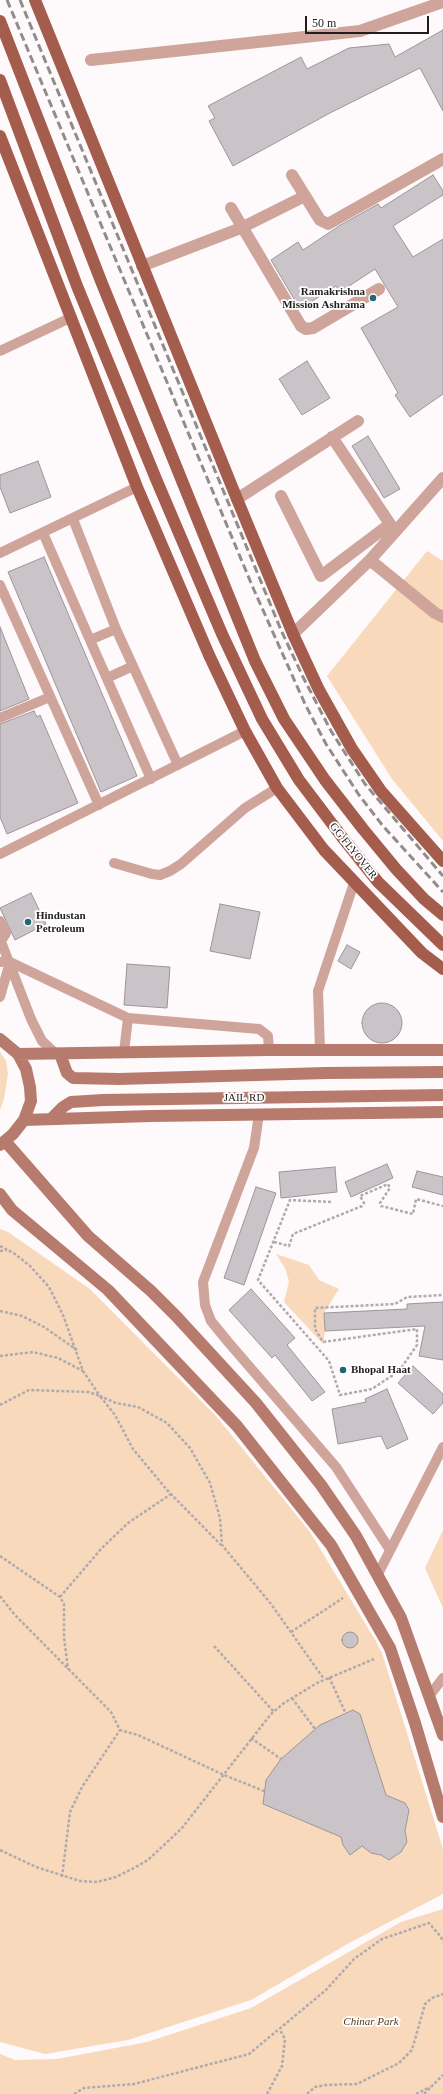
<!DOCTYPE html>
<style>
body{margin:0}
#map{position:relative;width:443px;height:2094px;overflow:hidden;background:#fef9fa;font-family:Georgia,serif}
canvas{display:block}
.scale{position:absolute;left:305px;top:16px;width:124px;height:18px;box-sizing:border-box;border:2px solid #201d1d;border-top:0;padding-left:5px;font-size:12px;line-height:14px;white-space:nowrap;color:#201d1d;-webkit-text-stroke:3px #fff;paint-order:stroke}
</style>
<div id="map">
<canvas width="443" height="2094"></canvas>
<div class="scale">50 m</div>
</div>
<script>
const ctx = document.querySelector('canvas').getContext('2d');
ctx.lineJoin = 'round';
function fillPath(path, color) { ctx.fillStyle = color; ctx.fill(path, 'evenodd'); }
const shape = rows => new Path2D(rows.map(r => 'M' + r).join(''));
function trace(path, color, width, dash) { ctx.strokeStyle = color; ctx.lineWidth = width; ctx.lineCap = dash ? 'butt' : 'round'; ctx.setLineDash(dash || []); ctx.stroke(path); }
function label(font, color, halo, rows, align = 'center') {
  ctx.font = font + ' Georgia,serif'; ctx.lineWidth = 3.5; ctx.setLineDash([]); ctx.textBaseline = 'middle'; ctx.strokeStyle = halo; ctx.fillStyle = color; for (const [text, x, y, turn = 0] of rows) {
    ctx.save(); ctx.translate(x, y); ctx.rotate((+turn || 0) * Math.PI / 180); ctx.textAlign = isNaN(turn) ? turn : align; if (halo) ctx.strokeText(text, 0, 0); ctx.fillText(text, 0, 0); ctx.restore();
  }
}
fillPath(shape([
 [427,551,443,561,443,841,392,779,327,676],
 [0,1052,6,1061,8,1074,4,1099,0,1110],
 [0,1229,8,1232,90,1289,216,1416,310,1532,377,1643,383,1656,443,1849,443,1894,351,1942,251,2000,128,2040,45,2054,0,2042],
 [276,1254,309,1265,319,1280,339,1289,324,1313,325,1331,323,1344,284,1302,289,1281,285,1268],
 [443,1530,443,1608,425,1568],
 [443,1909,443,2094,0,2094,0,2054,15,2060,57,2059,147,2042,251,2008,401,1922]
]), '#f9d9bc');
const building = shape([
 [443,30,443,111,420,68,330,113,233,166,209,121,215,118,208,106,301,57,307,69,349,48,389,44,395,57,443,30],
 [433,175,443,191,443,195,393,226,413,257,443,239,443,394,410,417,395,395,398,393,361,328,398,307,375,269,340,292,336,286,300,309,271,260,298,242,303,250,339,226,378,204,381,208,433,175],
 [307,361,330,398,302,415,279,379,307,361],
 [368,436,400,489,384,498,352,446,368,436],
 [38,461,51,497,10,513,0,487,0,475,38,461],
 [44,557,137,776,101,792,8,572,44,557],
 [0,627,29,699,0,711,0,627],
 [34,711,37,717,40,715,78,803,7,834,0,817,0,724,34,711],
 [31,893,46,924,15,940,0,908,31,893],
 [220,904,260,912,250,959,210,951,220,904],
 [347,945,360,952,351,969,338,961,347,945],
 [127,964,170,967,167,1008,124,1005,127,964],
 '362 1023a20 20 0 1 1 40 0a20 20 0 1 1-40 0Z',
 [387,1164,393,1178,351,1197,345,1182,387,1164],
 [335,1167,337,1192,281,1198,279,1172,335,1167],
 [417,1171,443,1177,443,1195,412,1187,417,1171],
 [256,1187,276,1193,244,1285,224,1278,256,1187],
 [251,1289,295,1338,287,1345,325,1392,312,1401,275,1355,272,1358,229,1310,251,1289],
 [443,1302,443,1360,419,1356,425,1326,325,1331,324,1313,407,1309,407,1304,443,1302],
 [413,1366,443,1394,443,1403,433,1414,398,1383,413,1366],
 [387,1389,408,1439,387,1449,381,1436,338,1444,332,1409,366,1402,365,1399,387,1389],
 '342 1640a8 8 0 1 1 16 0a8 8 0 1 1-16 0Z',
 [353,1710,360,1714,386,1795,405,1803,409,1810,405,1831,407,1842,401,1852,389,1860,381,1855,371,1853,362,1846,350,1855,343,1845,341,1837,263,1804,266,1780,281,1759,320,1725,353,1710]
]);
fillPath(building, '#cac4c9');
trace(building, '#9c969a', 1);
trace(shape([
 [331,1202,290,1200,258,1280,329,1361,340,1395,372,1389,399,1371,417,1345,417,1329,323,1342,315,1329,315,1308,395,1304,407,1297,443,1295],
 [274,1242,289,1246,293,1234,362,1206,364,1203,360,1196,388,1184,390,1188,380,1203,381,1206,413,1214,416,1199,443,1206],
 [0,1246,15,1254,30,1266,49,1287,63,1315,83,1371,100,1396,116,1403,138,1407,167,1423,190,1448,210,1483,220,1518,222,1545,271,1604,324,1679],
 [0,1251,7,1250],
 [0,1311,22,1316,44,1327,77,1350],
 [0,1356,33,1352,58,1358,83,1371],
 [0,1405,29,1390,88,1392,100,1396,115,1415,133,1449,167,1490,221,1545],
 [0,1556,60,1597,64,1604,64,1637,68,1669],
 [0,1596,14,1614,111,1712,120,1730,138,1735,224,1775,264,1791],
 [60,1597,101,1549,128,1523,171,1494],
 [291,1632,343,1598],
 [214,1646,274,1712],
 [329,1677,346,1714],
 [292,1698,315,1729],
 [251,1738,281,1759],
 [0,1850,36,1867,80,1881,97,1882,116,1877,132,1869,148,1860,182,1828,271,1714,284,1703,317,1683,374,1659],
 [62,1877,70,1812,82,1787,120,1730],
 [74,2094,84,2088,134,2084,249,2054,326,1990,354,1959,382,1939,429,1923,441,1937,443,1942],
 [267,2094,282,2066,285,2039,280,2030],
 [307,2094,315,2087,326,2085,357,2084,399,2063,412,2050,425,2004,432,1998,443,1994],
 [416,2094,430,2087],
 [424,2094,443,2075]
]), '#afabac', 2.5, [3, 2]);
trace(shape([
 [0,351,70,318],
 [73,519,116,629,178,765],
 [43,533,151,779],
 [0,553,137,487],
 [0,585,99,805],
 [90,640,116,629],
 [107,678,133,666],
 [0,718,50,697],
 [0,854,245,731],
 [114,863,152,874,160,875,170,871,181,864,245,808,277,788],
 [0,921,6,933,1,941],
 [0,939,31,1019,42,1041,56,1054],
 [0,962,10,962,128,1018,259,1029,268,1036,269,1050],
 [0,997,10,962],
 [320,1049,318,991,354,883],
 [124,1052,128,1018],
 [259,1114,254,1148,203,1282,205,1305,211,1321,229,1343,336,1467,390,1550],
 [378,1574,443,1447],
 [430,1695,443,1678]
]), '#cfa59b', 10);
trace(shape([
 [91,60,360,31,443,2],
 [292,175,320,220,328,224,443,159],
 [231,208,301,326,306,329,313,328,379,289],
 [142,266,241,228,305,196],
 [281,496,321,576,390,524,332,437],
 [237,499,358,421],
 [370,560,435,613,443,617],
 [293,634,370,560,443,478]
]), '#cfa59b', 12);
trace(shape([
 [0,1039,18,1054,26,1069,30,1087,31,1101,24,1120,13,1134,0,1145],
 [18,1054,269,1050,443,1050],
 [60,1054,67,1073,73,1078,119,1079,326,1073,443,1072],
 [51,1119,63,1107,71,1102,103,1100,443,1095],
 [24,1120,151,1116,443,1112],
 [5,1141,88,1236,151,1291,176,1316,256,1403,321,1485,356,1536,401,1618,443,1735],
 [0,1194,12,1210,108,1290,237,1426,331,1545,390,1648,415,1723,443,1817]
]), '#b77b6e', 12);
trace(shape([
 [35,0,237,499,293,634,319,690,352,749,381,791,443,861],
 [0,21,101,281,255,661,284,719,325,780,363,829,396,869,424,899,443,915],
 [0,80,77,286,156,479,222,634,262,719,299,780,342,837,378,882,443,945],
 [0,136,137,487,209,655,245,731,277,788,324,850,422,953,443,969]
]), '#a45c4d', 12);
trace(shape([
 [7,0,254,590,305,704,326,744,359,795,383,826,443,892],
 [20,0,281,630,303,677,331,731,365,784,443,876]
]), '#918d8d', 3, [8, 4]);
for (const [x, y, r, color] of [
 [373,298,4,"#206776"],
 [28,922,4,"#206776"],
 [343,1370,4,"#206776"]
]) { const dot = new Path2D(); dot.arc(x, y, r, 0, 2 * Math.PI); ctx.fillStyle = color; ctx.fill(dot); trace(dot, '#fff', 1.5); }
label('bold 11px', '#201d1d', '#fff', [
 ["Ramakrishna",365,292,"right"],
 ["Mission Ashrama",365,305,"right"],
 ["Hindustan",36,916],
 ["Petroleum",36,929],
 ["Bhopal Haat",351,1370]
], 'left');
label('11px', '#201d1d', '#fff', [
 ["GG FLYOVER",353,851,51],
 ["JAIL RD",244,1098]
]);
label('italic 11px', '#52351a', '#fff', [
 ["Chinar Park",371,2022]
]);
</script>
